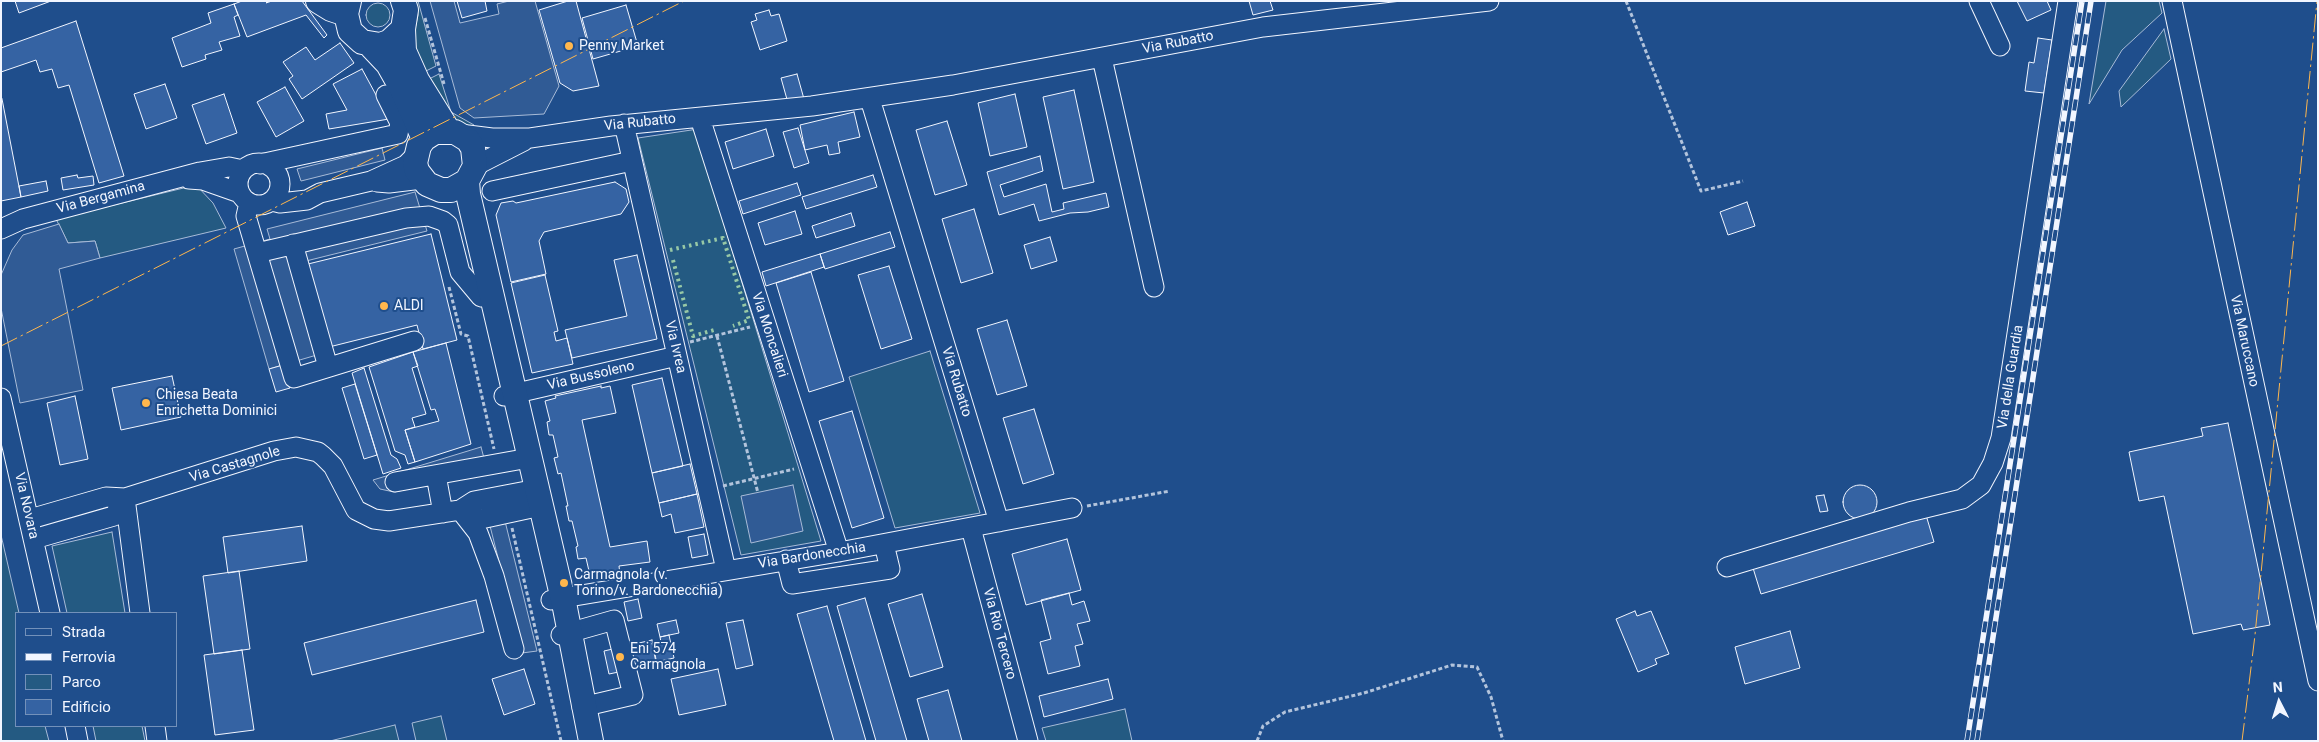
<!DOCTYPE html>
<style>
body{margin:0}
#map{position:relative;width:2319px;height:742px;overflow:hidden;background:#1f4e8c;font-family:Roboto,sans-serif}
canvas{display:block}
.frame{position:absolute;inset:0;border:2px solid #f2f6ff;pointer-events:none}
.legend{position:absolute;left:15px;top:612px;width:162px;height:115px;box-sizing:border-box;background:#1f4e8c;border:1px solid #7391ba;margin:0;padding:6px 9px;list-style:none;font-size:15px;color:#f2f6ff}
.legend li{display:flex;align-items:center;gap:10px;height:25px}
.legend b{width:25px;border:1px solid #7391ba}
.north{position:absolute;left:2254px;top:677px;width:50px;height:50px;-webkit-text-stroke:4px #1f4e8c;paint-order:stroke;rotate:355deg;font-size:14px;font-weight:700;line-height:20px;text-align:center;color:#f2f6ff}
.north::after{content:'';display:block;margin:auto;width:18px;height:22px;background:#f2f6ff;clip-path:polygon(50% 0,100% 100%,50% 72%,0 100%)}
</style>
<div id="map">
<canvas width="2319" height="742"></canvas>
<div class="frame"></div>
<ul class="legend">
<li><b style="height:6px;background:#1f4e8c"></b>Strada</li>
<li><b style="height:6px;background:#f2f6ff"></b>Ferrovia</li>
<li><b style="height:14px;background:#245a82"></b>Parco</li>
<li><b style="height:14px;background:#3563a3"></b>Edificio</li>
</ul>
<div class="north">N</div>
</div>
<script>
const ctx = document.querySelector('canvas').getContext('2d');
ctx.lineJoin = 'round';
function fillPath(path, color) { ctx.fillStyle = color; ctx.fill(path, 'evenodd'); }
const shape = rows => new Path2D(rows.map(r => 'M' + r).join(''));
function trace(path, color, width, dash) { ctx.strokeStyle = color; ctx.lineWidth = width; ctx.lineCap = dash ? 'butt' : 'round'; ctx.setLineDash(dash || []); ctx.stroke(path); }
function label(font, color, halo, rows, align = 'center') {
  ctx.font = font + ' Roboto,sans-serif'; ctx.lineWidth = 4; ctx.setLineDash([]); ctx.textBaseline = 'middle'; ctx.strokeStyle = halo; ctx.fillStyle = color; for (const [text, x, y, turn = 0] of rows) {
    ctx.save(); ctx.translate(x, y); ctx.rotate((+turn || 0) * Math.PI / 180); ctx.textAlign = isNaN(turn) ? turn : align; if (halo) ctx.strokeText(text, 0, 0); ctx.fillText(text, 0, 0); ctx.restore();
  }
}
const green = shape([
 [416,1,418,1,436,66,422,73,413,38,418,15,416,1],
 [2106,1,2159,1,2162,13,2122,50,2089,104,2106,1],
 '366 15a12 12 0 1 1 24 0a12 12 0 1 1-24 0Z',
 [2164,29,2171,59,2121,107,2119,91,2164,29],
 [439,74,451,112,474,125,474,128,454,121,425,81,439,74],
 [698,129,725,227,821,541,741,555,638,138,698,129],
 [196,185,213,203,226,228,100,258,95,241,68,243,56,219,196,185],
 [930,351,980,513,895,528,849,377,930,351],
 [112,532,125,613,67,613,52,546,112,532],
 [1,535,19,613,16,613,16,726,45,726,49,741,1,741,1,535],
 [1125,709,1132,741,1046,741,1042,728,1125,709],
 [441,716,447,741,416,741,412,723,441,716],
 [395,725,399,741,330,741,395,725],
 [93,726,142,726,145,741,96,741,93,726]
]);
fillPath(green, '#245a82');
trace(green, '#a8bbd7', 1);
const parking = shape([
 [430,1,454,1,460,23,499,14,497,4,509,1,535,1,559,86,544,114,474,118,460,108,430,1],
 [382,148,385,160,301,181,297,169,382,148],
 [415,192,427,231,306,261,327,352,269,369,234,249,270,239,267,229,415,192],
 [59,224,68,243,95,241,100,258,59,269,83,390,20,403,1,308,1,275,12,250,23,235,59,224],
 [481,447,488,473,394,492,380,489,373,480,481,447],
 [793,485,803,531,751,543,741,496,793,485],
 [504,517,537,651,522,653,489,522,504,517]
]);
fillPath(parking, '#305b95');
trace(parking, '#a8bbd7', 1);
const building = shape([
 [15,1,51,1,19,13,15,1],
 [242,1,268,1,266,3,272,1,302,1,327,35,324,38,306,15,247,37,234,4,242,1],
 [457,1,485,1,487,11,462,18,457,1],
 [568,1,576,1,599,86,573,91,560,83,539,10,568,1],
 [1249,1,1270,1,1273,10,1253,15,1249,1],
 [2017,1,2047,1,2051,10,2027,21,2017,1],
 [234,4,238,15,234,17,240,36,219,42,222,50,205,55,206,59,182,67,172,38,211,23,208,13,234,4],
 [626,5,638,46,593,59,582,18,626,5],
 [769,10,771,16,779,14,787,41,760,50,751,22,757,20,755,14,769,10],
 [76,21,124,176,99,183,69,85,58,88,52,69,40,72,36,60,1,72,1,48,76,21],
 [2038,38,2052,40,2044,93,2025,91,2029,62,2034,63,2038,38],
 [340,43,354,63,302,99,289,79,293,76,283,62,306,47,315,60,340,43],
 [362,69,389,119,329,129,326,114,347,110,333,84,362,69],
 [797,74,804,99,788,103,781,78,797,74],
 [165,84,177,118,146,129,134,94,165,84],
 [285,87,304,121,276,137,257,102,285,87],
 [1074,90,1094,182,1063,189,1043,97,1074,90],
 [224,94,237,133,206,144,192,105,224,94],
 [1015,94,1027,147,990,156,978,103,1015,94],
 [2,99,21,197,1,201,1,100,2,99],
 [854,112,860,137,838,142,840,153,829,155,827,145,805,150,800,125,854,112],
 [947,121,967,185,935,195,916,130,947,121],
 [798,128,809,163,794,168,783,132,798,128],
 [766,129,774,156,733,169,725,142,766,129],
 [1040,156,1043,171,1000,185,1004,197,1046,184,1052,212,1064,209,1063,203,1106,193,1109,207,1088,212,1070,213,1039,221,1034,204,999,215,987,172,1040,156],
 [77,175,78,178,93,176,94,185,63,190,61,178,77,175],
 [873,175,877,187,806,209,802,197,873,175],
 [46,181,48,191,21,197,19,186,46,181],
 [615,182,626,189,629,202,621,214,544,232,539,241,546,274,511,282,496,215,501,203,513,201,516,203,615,182],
 [797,183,801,195,743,214,739,201,797,183],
 [1747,202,1755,226,1728,235,1720,212,1747,202],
 [974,209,993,273,961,283,942,219,974,209],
 [795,211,802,234,765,245,758,223,795,211],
 [851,213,855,226,816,238,812,226,851,213],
 [890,232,895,247,825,269,820,254,890,232],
 [431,234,457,340,423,349,417,325,329,347,308,264,431,234],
 [1050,237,1057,261,1031,269,1024,245,1050,237],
 [820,254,824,267,766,286,762,272,820,254],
 [637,255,657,339,572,358,565,330,627,316,614,260,637,255],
 [889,266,912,339,881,349,858,275,889,266],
 [811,272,844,381,809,392,776,283,811,272],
 [545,275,558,331,554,332,556,341,567,338,573,364,532,373,511,283,545,275],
 [1007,320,1027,386,997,395,977,329,1007,320],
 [446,343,471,444,415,462,405,430,439,421,435,409,431,410,413,352,446,343],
 [413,352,418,366,412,368,426,414,412,418,415,427,405,430,415,462,408,464,405,455,395,451,369,367,413,352],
 [283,365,290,388,276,392,269,369,283,365],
 [364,368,391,455,397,459,401,468,383,474,352,373,364,368],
 [172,376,181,417,121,430,112,388,172,376],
 [662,378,683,466,652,473,632,385,662,378],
 [355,384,377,455,364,459,342,388,355,384],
 [601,386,601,388,610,386,616,413,582,420,610,547,647,541,650,562,619,566,620,575,599,578,593,570,589,571,586,558,578,559,576,547,578,546,572,521,569,521,566,506,568,506,561,473,558,474,554,458,558,457,553,435,549,435,547,422,550,421,545,401,556,398,555,396,601,386],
 [75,396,88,459,60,465,47,403,75,396],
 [1034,409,1054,474,1023,484,1003,418,1034,409],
 [852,411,884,518,852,528,819,421,852,411],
 [2228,423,2270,625,2243,630,2241,624,2193,634,2164,496,2139,501,2129,452,2203,436,2201,428,2228,423],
 [690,464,697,494,659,503,652,473,690,464],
 '1843 502a17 17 0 1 1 34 0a17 17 0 1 1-34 0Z',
 [697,494,704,527,675,533,671,514,662,517,659,503,697,494],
 [1824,495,1828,511,1820,512,1816,496,1824,495],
 [1926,515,1934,542,1761,594,1753,568,1926,515],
 [302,526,307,561,228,573,223,537,302,526],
 [704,534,708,555,692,558,688,537,704,534],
 [1067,539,1081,590,1026,605,1012,554,1067,539],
 [239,571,250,649,214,654,203,576,239,571],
 [1069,593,1072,605,1084,601,1090,621,1077,624,1083,644,1075,646,1080,666,1048,674,1040,642,1051,639,1041,600,1069,593],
 [922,594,943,667,910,677,888,604,922,594],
 [865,598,907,741,876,741,837,606,865,598],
 [638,599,642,618,628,621,624,602,638,599],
 [476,600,484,632,312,675,304,643,476,600],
 [827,606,866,741,834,741,797,614,827,606],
 [1635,611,1637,616,1651,611,1669,654,1655,659,1657,664,1638,672,1616,619,1635,611],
 [676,620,679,633,660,637,657,624,676,620],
 [743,620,753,665,736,669,726,623,743,620],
 [1790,631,1800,668,1745,684,1735,647,1790,631],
 [669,635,674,658,656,662,652,643,661,642,660,637,669,635],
 [652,640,657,664,609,674,604,651,652,640],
 [242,650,254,730,215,735,204,655,242,650],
 [524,669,535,704,504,715,492,679,524,669],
 [718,669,726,705,679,715,671,679,718,669],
 [1108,679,1113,699,1044,717,1039,696,1108,679],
 [948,690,962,741,929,741,917,699,948,690]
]);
fillPath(building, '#3563a3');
trace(building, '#f2f6ff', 1);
const minor = shape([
 [1979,1,2000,46],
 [2172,1,2318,681],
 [1102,58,1154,287],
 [870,99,999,522],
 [700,118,839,552],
 [624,124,726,570],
 [460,134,492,138,530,138,611,126,812,106,953,85,1263,27,1489,1],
 '238 184a21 21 0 1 1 42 0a21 21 0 1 1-42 0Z',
 [260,164,398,134,400,123,386,95],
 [475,166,524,141],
 [189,179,203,180,240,193],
 [377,182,389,183,422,179],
 [492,191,632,161],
 [272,201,280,203,307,200,320,193,371,181,406,165,416,155],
 [249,203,246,216,294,378,414,341],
 [1,229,23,219,200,172,229,167,243,170],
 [293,244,328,367],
 [257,253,406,218,429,216,443,221,448,225,460,272,481,297],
 [504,396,677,356],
 [1,398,50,613],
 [436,475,443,513],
 [395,482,529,458],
 [537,489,474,501,460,510,481,519,541,506],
 [30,519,106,497,125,498,114,516,34,539],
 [971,528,1028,741],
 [786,560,792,584,890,569,884,544],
 [1727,567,1909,512,1962,499,1981,485,1993,463,2001,438,2068,1],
 [551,600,839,552,1072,508],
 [140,613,125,498,274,451,296,447,318,452,323,456,333,466,356,510,374,519,389,521,460,510,478,533,494,576,514,649],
 [561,635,614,620,633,695,582,707],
 [75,726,78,741],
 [155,726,157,741]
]);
const major = shape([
 [318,1,331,9,346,14],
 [349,1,346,14,350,31,362,42,380,45,389,42,403,29,406,10,403,1],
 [403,29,404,51,417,80,448,130],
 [370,45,388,64,401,87,424,139],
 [467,181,451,190,441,190,427,184,417,171,415,163,419,146,424,139,435,132,455,132,468,140,473,148,475,166,467,181,468,194,565,608,591,741]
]);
trace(minor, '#f2f6ff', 21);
trace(major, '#f2f6ff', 26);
trace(shape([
 [1626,1,1701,191,1743,181],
 [425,18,444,84],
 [449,287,461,334,468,336,494,449],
 [717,336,758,493],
 [690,342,750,327],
 [723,486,794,469],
 [1087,506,1170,491],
 [512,528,561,741],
 [1257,741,1263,726,1285,712,1364,693,1452,665,1477,667,1491,697,1503,741]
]), '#b3c4dc', 3, [4, 2.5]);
trace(minor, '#1f4e8c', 19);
trace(major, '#1f4e8c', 24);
const rail = shape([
 [1967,741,2082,1],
 [1977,741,2091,1]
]);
trace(rail, '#f2f6ff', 5.5);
trace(rail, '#1f4e8c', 4, [11]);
trace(shape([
 [670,250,723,238,749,320,733,326],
 [673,260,693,336,714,330]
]), '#97c8a6', 4, [2.5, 4]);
trace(shape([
 [1,346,684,1],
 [2242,741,2255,635,2317,1]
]), '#ffb74d', 1, [18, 4, 2.5, 4]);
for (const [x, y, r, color] of [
 [569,46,5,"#ffb74d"],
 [384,306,5,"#ffb74d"],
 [146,403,5,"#ffb74d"],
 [564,583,5,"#ffb74d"],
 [620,657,5,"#ffb74d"]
]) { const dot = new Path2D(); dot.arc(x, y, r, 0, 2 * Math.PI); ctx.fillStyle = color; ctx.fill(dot); trace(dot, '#1f4e8c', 2); }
label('14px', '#f2f6ff', '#1f4e8c', [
 ["Via Rubatto",1178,43,-11],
 ["Via Rubatto",640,123,-6],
 ["Via Bergamina",101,198,-15],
 ["Via Moncalieri",769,335,72],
 ["Via Maruccano",2244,341,78],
 ["Via Ivrea",675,347,77],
 ["Via Bussoleno",591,376,-13],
 ["Via della Guardia",2011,377,-81],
 ["Via Rubatto",956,382,73],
 ["Via Castagnole",235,465,-17],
 ["Via Novara",26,506,77],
 ["Via Bardonecchia",812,556,-9],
 ["Via Rio Tercero",999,634,75]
]);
label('14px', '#f2f6ff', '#1f4e8c', [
 ["Penny Market",579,46],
 ["ALDI",394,306],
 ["Chiesa Beata",156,395],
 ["Enrichetta Dominici",156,411],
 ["Carmagnola (v.",574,575],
 ["Torino/v. Bardonecchia)",574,591],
 ["Eni 574",630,649],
 ["Carmagnola",630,665]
], 'left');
</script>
